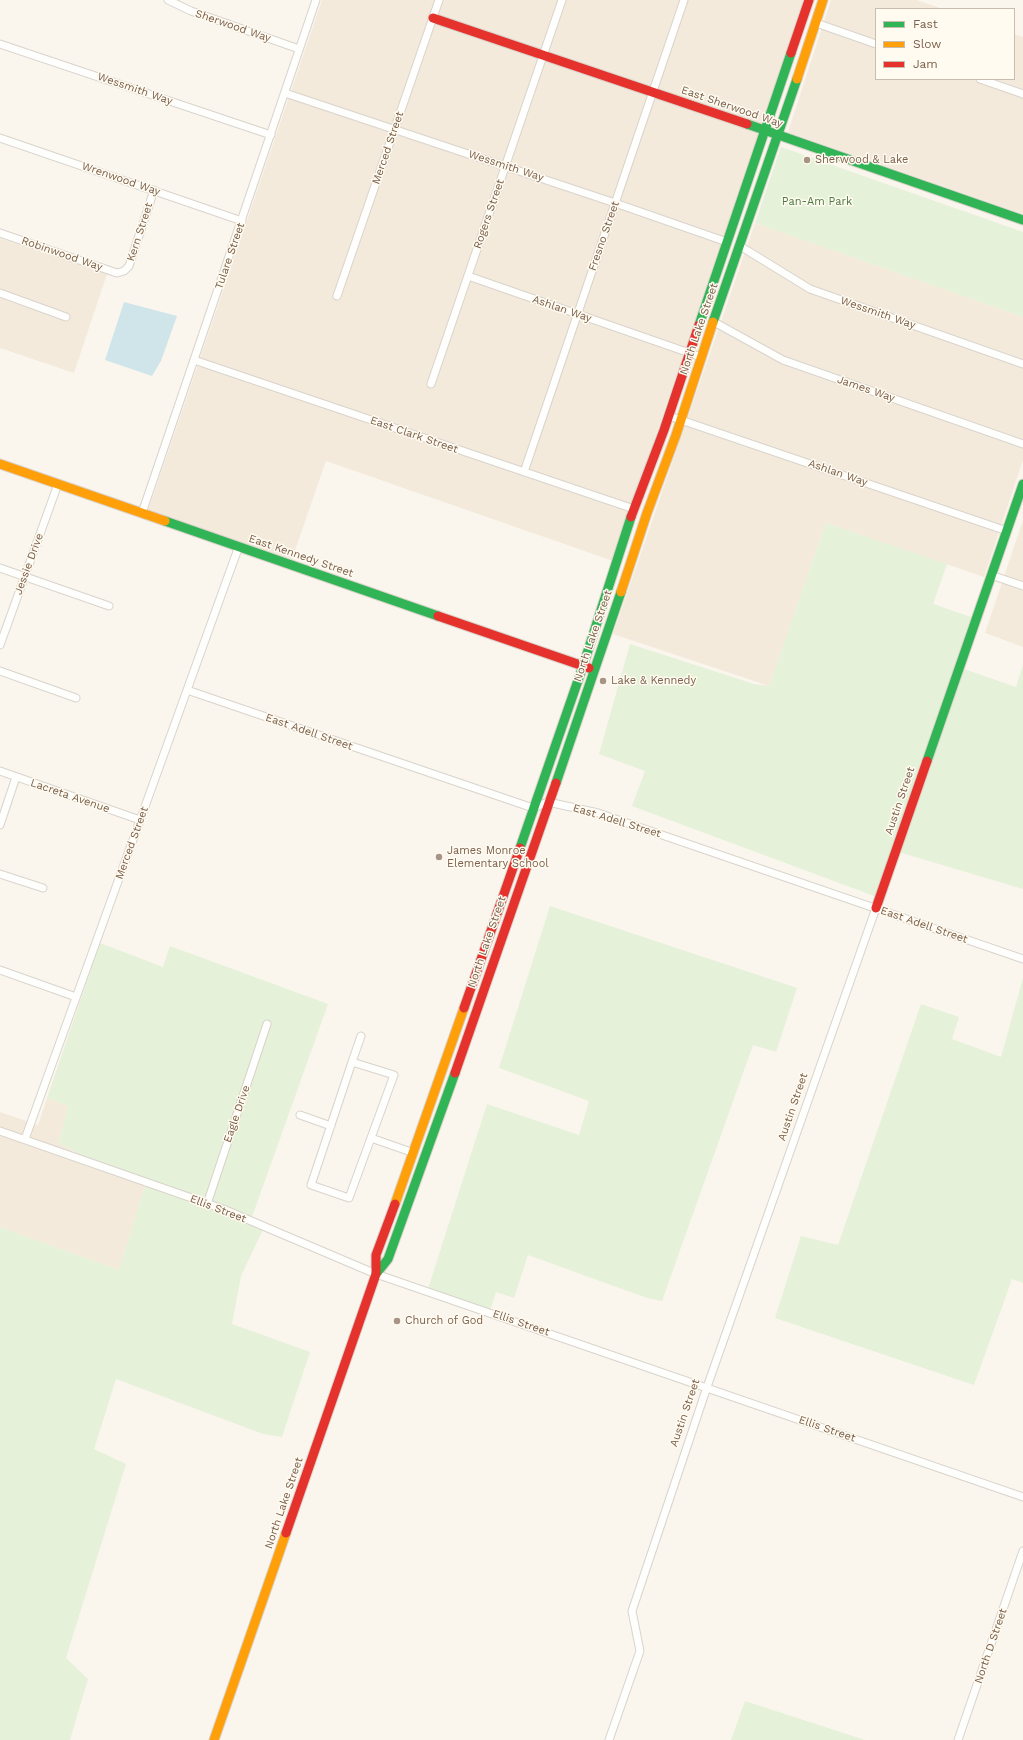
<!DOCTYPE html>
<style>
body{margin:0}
#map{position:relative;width:1023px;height:1740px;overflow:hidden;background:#faf6ee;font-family:"Work Sans",sans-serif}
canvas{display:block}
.legend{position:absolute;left:875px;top:8px;width:140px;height:72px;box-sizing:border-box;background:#fffbf1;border:1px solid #cabdaf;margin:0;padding:5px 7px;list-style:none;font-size:12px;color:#7b604b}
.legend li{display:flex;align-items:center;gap:8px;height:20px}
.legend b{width:20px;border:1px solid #cabdaf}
</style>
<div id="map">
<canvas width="1023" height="1740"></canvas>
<ul class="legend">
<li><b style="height:5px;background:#30b455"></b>Fast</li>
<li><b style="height:5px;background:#ff9f0a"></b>Slow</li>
<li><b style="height:5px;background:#e5322d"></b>Jam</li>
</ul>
</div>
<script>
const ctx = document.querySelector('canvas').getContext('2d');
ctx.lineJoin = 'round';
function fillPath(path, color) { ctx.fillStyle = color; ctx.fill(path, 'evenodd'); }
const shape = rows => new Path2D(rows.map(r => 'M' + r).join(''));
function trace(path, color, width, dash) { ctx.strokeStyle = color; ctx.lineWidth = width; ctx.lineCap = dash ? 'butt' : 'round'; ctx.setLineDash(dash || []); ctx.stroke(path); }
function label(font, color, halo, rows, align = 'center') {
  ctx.font = font + ' "Work Sans",sans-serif'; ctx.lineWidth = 3; ctx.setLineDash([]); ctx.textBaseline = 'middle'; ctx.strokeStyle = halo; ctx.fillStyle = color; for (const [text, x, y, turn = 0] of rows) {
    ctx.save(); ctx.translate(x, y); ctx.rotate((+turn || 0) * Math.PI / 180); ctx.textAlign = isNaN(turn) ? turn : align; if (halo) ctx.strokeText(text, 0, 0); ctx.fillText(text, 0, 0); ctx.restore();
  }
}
fillPath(shape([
 [322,0,804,0,613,561,326,461,292,559,148,511],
 [831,0,917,0,943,9,876,9,876,79,1014,79,1014,34,1023,37,1023,214,788,132],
 [755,223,1023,317,1023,460,984,577,826,523,769,686,613,634],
 [0,238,107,274,74,373,0,348],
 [1023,520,1023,647,985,633],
 [47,1098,68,1106,59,1143,79,1154,147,1180,119,1270,0,1227,0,1112,38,1125]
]), '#f3eadc');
fillPath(shape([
 [781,147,1023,232,1023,317,755,223],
 [826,523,947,564,933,604,980,620,964,669,1016,687,1023,665,1023,889,895,851,877,897,632,806,645,771,599,754,630,644,754,684,769,686],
 [550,906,797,988,776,1052,753,1045,662,1301,647,1298,528,1255,514,1298,496,1292,490,1311,427,1292,487,1104,579,1135,589,1101,499,1068],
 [100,943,163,967,170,946,328,1004,252,1217,266,1223,241,1276,232,1324,310,1352,282,1437,263,1434,116,1379,94,1449,126,1464,66,1658,88,1679,70,1740,0,1740,0,1227,119,1270,147,1180,79,1154,59,1143,68,1106,47,1098],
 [1023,978,1023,1283,1012,1279,974,1385,775,1318,801,1236,838,1245,921,1004,959,1017,952,1039,1001,1057],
 [745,1701,865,1740,731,1740]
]), '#e5f1d8');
fillPath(shape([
 [124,302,177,316,161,361,152,376,105,360]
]), '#cfe5ea');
const street = shape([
 [168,0,191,11,299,49],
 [816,23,876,44],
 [0,44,271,135],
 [980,79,1023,94],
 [285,93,615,203,727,242],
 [0,138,242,221],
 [0,233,117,273,124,271,129,266,154,190],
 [740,246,810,289,1023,364],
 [468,276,701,357],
 [0,293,66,317],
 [337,296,439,0],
 [714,322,783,360,1023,444],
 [194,360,634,509],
 [431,384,562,0],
 [669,416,1007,531],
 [524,472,684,0],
 [142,513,316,0],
 [0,568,109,606],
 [991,575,1023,586],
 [0,645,58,484],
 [0,671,76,698],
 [187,690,533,808,548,802,598,813,1023,959],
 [0,771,140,820],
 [0,825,16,777],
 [0,874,43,888],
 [0,970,76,997],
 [352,1062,394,1075,349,1198,311,1185,352,1062],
 [352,1062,361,1036],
 [300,1115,331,1126],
 [0,1131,223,1209,376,1274,1023,1497],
 [371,1138,414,1153],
 [25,1139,239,546],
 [207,1204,267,1024],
 [609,1740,640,1651,632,1611,707,1387,876,908],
 [958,1740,1023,1551]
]);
const fast = shape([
 [747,124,1023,220],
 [713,322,797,79],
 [699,325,791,53],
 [165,521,438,616],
 [927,761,1023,484],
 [556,783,621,592],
 [520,848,583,666,631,517],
 [376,1274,388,1259,455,1073]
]);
const slow = shape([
 [797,79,823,0],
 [0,464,165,521],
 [621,592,647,513,676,435,713,322],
 [395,1204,464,1008],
 [214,1740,286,1533]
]);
const jam = shape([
 [433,18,747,124],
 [791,53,809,0],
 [631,517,664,430,699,325],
 [438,616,589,668],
 [876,908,927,761],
 [464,1008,520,848],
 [455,1073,556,783],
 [286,1533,376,1274,376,1255,395,1204]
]);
trace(street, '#d9d3cc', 9);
trace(fast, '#d9d2ca', 11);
trace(slow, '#d9d2ca', 11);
trace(jam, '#d9d2ca', 11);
trace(street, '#fefefc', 7);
trace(fast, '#30b455', 9);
trace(slow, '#ff9f0a', 9);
trace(jam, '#e5322d', 9);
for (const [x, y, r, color] of [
 [807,160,4,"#a79484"],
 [603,681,4,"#a79484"],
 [439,857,4,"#a79484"],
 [397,1321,4,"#a79484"]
]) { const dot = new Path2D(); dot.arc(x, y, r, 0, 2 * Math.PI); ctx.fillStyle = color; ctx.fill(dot); trace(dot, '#fffbf1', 1.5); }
label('11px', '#7b604b', '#fffbf1', [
 ["Sherwood Way",233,26,19],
 ["Wessmith Way",135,89,19],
 ["East Sherwood Way",732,107,19],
 ["Merced Street",388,148,-71],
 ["Wessmith Way",506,166,18],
 ["Wrenwood Way",121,179,19],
 ["Rogers Street",489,214,-71],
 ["Kern Street",140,232,-72],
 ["Fresno Street",604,236,-71],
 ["Robinwood Way",62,254,19],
 ["Tulare Street",230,256,-71],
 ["Ashlan Way",562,309,19],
 ["Wessmith Way",878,313,19],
 ["North Lake Street",699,329,-71],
 ["James Way",866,389,19],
 ["East Clark Street",414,435,19],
 ["Ashlan Way",838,473,19],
 ["East Kennedy Street",301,556,19],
 ["Jessie Drive",29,564,-70],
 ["North Lake Street",593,636,-71],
 ["East Adell Street",309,732,19],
 ["Lacreta Avenue",70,796,19],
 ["Austin Street",900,801,-71],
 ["East Adell Street",617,821,17],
 ["Merced Street",132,843,-70],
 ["East Adell Street",924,925,19],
 ["North Lake Street",487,942,-71],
 ["Austin Street",793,1107,-71],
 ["Eagle Drive",237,1114,-71],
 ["Ellis Street",218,1209,21],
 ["Ellis Street",521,1323,19],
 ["Austin Street",685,1413,-71],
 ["Ellis Street",827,1429,19],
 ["North Lake Street",284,1503,-71],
 ["North D Street",991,1646,-71]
]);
label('11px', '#7b604b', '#fffbf1', [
 ["Sherwood & Lake",815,160],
 ["Lake & Kennedy",611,681],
 ["James Monroe",447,851],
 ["Elementary School",447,864],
 ["Church of God",405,1321]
], 'left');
label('11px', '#4b7a3f', '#fffbf1', [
 ["Pan-Am Park",817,202]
]);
</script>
